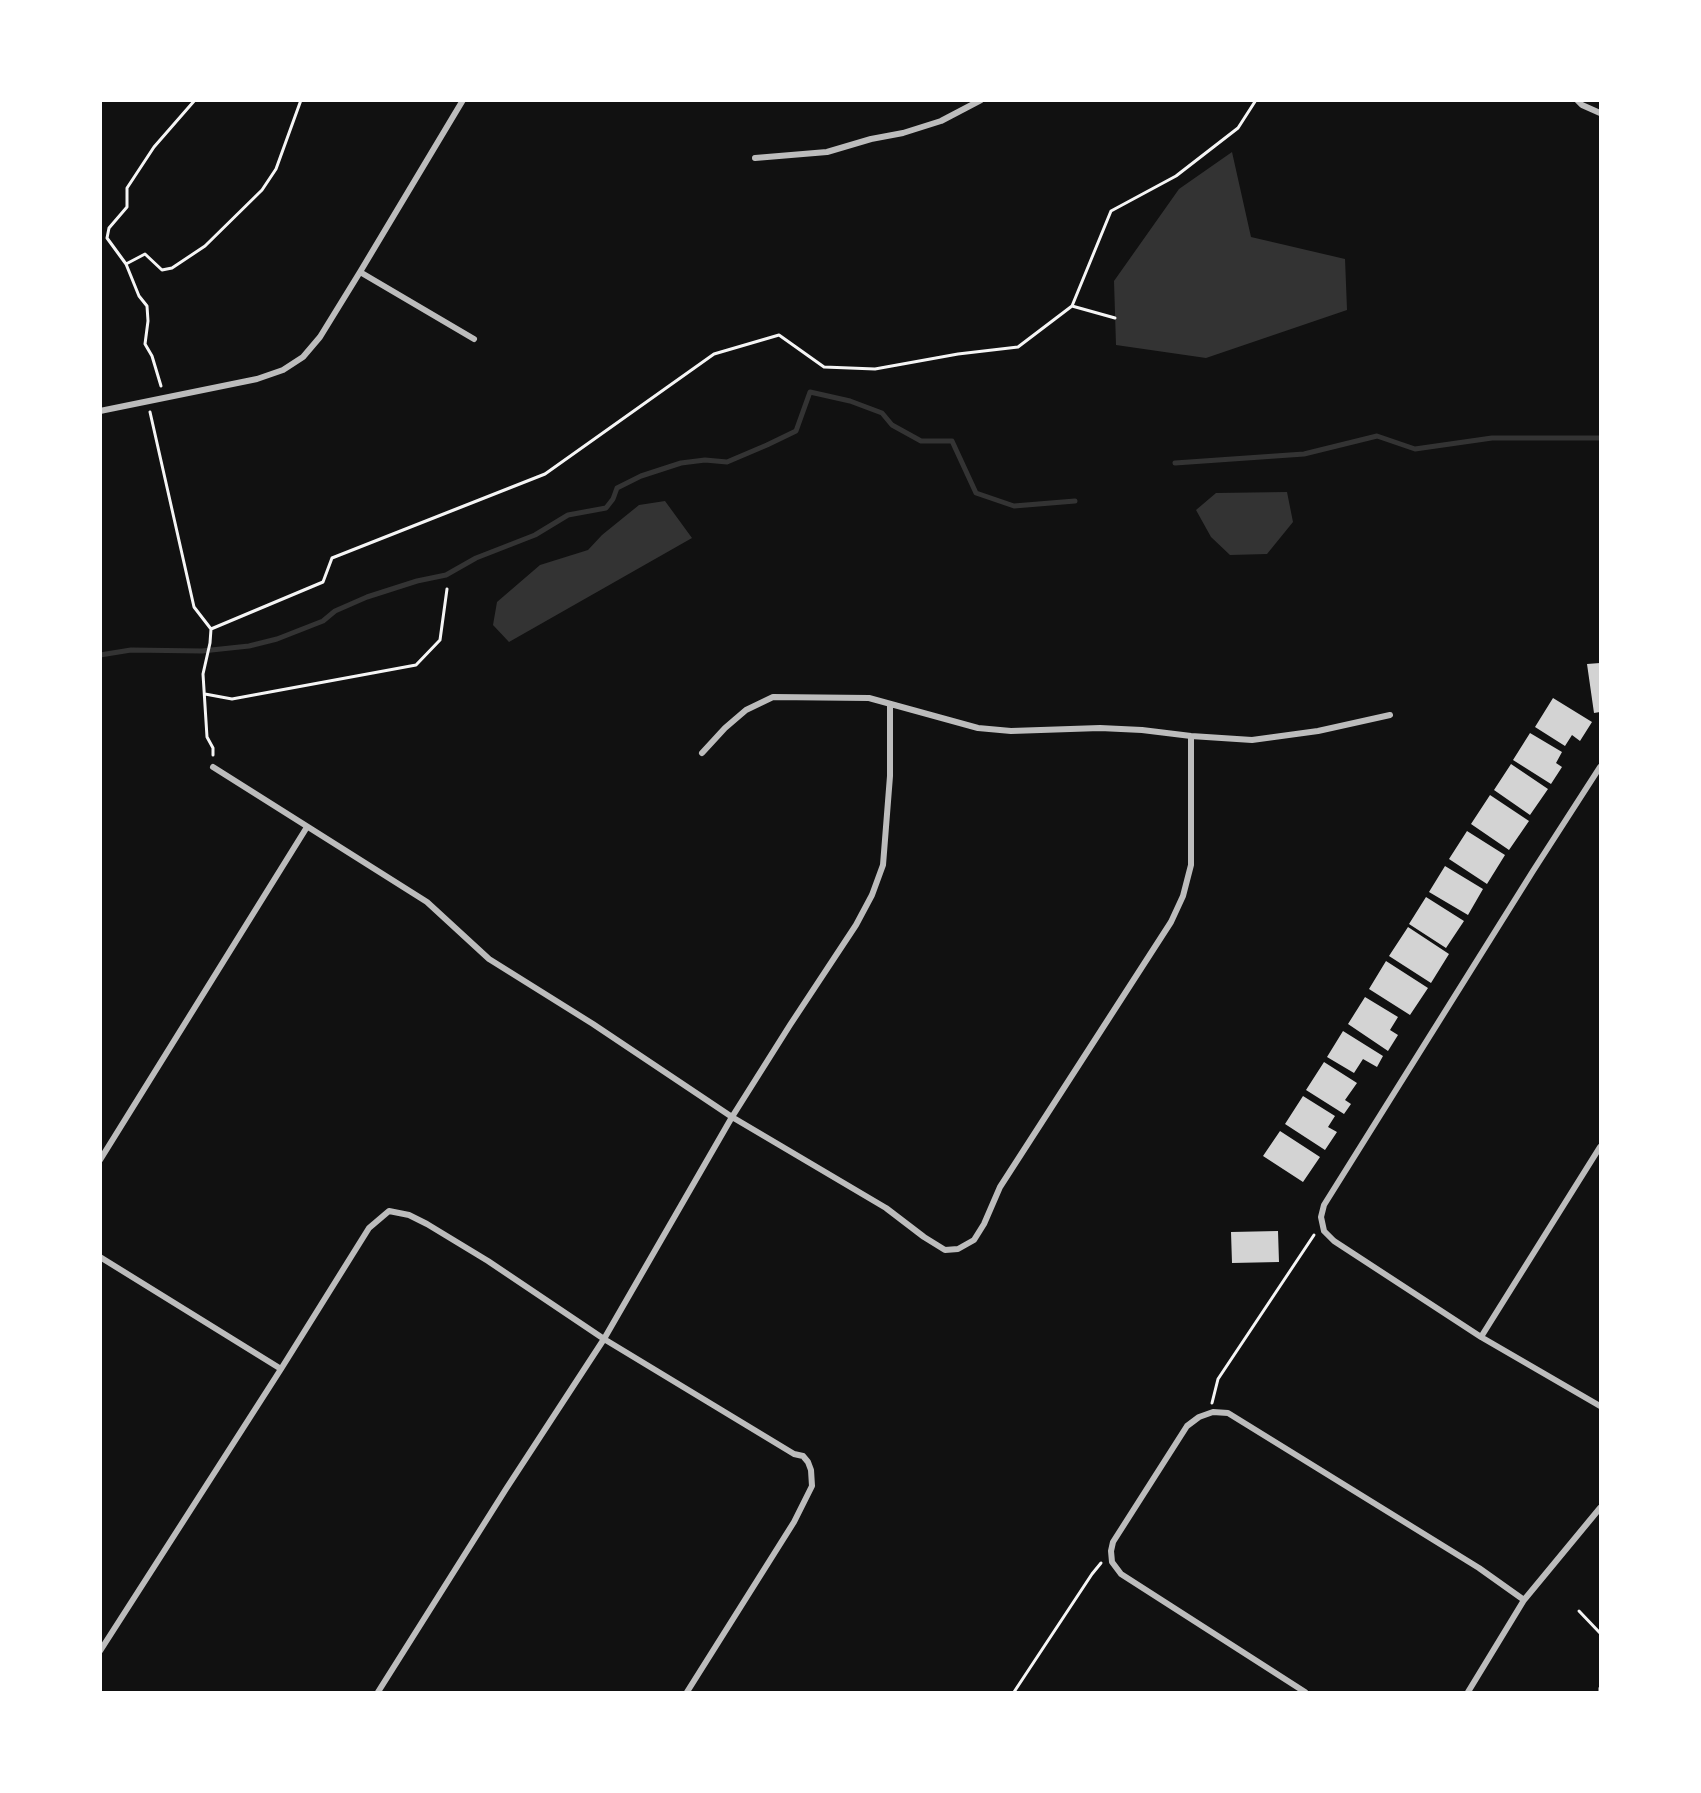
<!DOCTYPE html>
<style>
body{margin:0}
#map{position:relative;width:1701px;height:1793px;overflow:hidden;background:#111;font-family:"PT Sans",sans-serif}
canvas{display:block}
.frame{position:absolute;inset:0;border:102px solid #fff;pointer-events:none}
</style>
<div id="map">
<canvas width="1701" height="1793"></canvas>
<div class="frame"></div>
</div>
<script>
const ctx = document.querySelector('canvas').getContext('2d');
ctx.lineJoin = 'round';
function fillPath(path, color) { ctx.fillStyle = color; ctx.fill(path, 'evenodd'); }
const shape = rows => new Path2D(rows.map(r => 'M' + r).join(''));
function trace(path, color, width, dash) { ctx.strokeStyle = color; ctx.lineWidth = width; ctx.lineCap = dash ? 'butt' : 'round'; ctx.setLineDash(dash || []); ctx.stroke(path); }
fillPath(shape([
 [1232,152,1251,237,1345,259,1347,310,1206,358,1116,345,1114,281,1179,189],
 [1287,492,1293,522,1267,554,1230,555,1211,537,1196,510,1216,493],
 [665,501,692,538,509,642,493,625,497,602,540,565,588,550,602,535,639,505]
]), '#333');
trace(shape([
 [1175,463,1304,454,1377,436,1415,449,1492,438,1600,438],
 [100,655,131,650,202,651,249,646,277,639,323,621,335,611,367,597,417,581,446,575,476,558,535,535,568,515,606,508,613,499,617,488,641,476,681,463,705,460,727,462,767,445,796,431,810,392,850,401,882,413,892,425,921,441,952,441,976,493,1014,506,1075,501]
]), '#333', 5);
fillPath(shape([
 [1600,663,1600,712,1594,713,1587,664],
 [1553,698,1592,722,1580,741,1572,735,1565,746,1535,727],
 [1530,733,1562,752,1556,763,1562,767,1551,784,1513,760],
 [1511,764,1548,789,1530,815,1494,790],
 [1490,795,1529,821,1509,850,1471,824],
 [1467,831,1505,855,1487,884,1449,859],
 [1445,866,1483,889,1468,915,1429,892],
 [1426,897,1464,921,1446,948,1409,924],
 [1408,927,1449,954,1431,983,1389,956],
 [1386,961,1428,988,1410,1015,1369,989],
 [1365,997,1398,1017,1390,1030,1398,1035,1388,1051,1348,1024],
 [1343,1031,1383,1056,1377,1067,1363,1059,1354,1073,1327,1057],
 [1324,1062,1357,1083,1345,1100,1351,1104,1344,1114,1306,1090],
 [1303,1096,1335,1116,1328,1127,1337,1132,1325,1150,1285,1124],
 [1280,1131,1320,1157,1303,1182,1263,1156],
 [1278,1231,1279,1262,1232,1263,1231,1232]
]), '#d3d3d3');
trace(shape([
 [126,264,145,254,162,270,172,268,205,246,262,190,276,169,301,100],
 [1072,306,1115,318],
 [161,386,152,356,145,344,148,321,147,306,139,296,126,264,107,238,109,228,127,207,127,188,154,147,195,100],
 [150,412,194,607,211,629,210,643,203,674,207,737,213,748,213,755],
 [211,629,323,582,332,558,545,474,714,354,779,335,824,367,875,369,958,354,1018,347,1072,306,1111,211,1176,176,1238,128,1256,100],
 [205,694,232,699,416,665,440,640,447,589],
 [1212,1403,1218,1379,1314,1235],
 [1579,1611,1600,1633],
 [1014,1692,1092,1574,1101,1563],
 [1600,1692,1600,1688]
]), '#f5f5f5', 3);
trace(shape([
 [1577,100,1582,105,1600,113],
 [755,158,827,152,871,139,903,133,941,121,981,100],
 [360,272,474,339],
 [100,411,257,379,283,370,303,357,320,337,360,272,463,100],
 [702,753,725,728,746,710,773,697,869,698,978,728,1011,731,1100,728,1142,730,1191,736,1252,740,1318,731,1390,715],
 [213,767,427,902,489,959,593,1024,732,1117,886,1208,924,1237,945,1250,958,1249,974,1240,984,1224,1000,1187,1171,922,1183,896,1191,865,1191,736],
 [1600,767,1533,871,1324,1205,1321,1217,1324,1231,1334,1241,1481,1337,1600,1406],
 [100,1160,307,827],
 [100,1257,281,1369],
 [1481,1337,1600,1147],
 [100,1651,281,1369,369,1228,389,1211,409,1215,427,1224,488,1261,604,1339,794,1454,803,1456,808,1462,811,1470,812,1486,794,1522,687,1692],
 [378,1692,506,1489,604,1339,732,1117,790,1025,856,925,872,895,883,865,890,776,890,704],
 [1305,1692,1121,1574,1112,1562,1111,1551,1113,1542,1187,1426,1199,1417,1213,1412,1228,1413,1479,1568,1524,1600],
 [1468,1692,1524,1600,1600,1508]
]), '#bcbcbc', 6);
</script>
